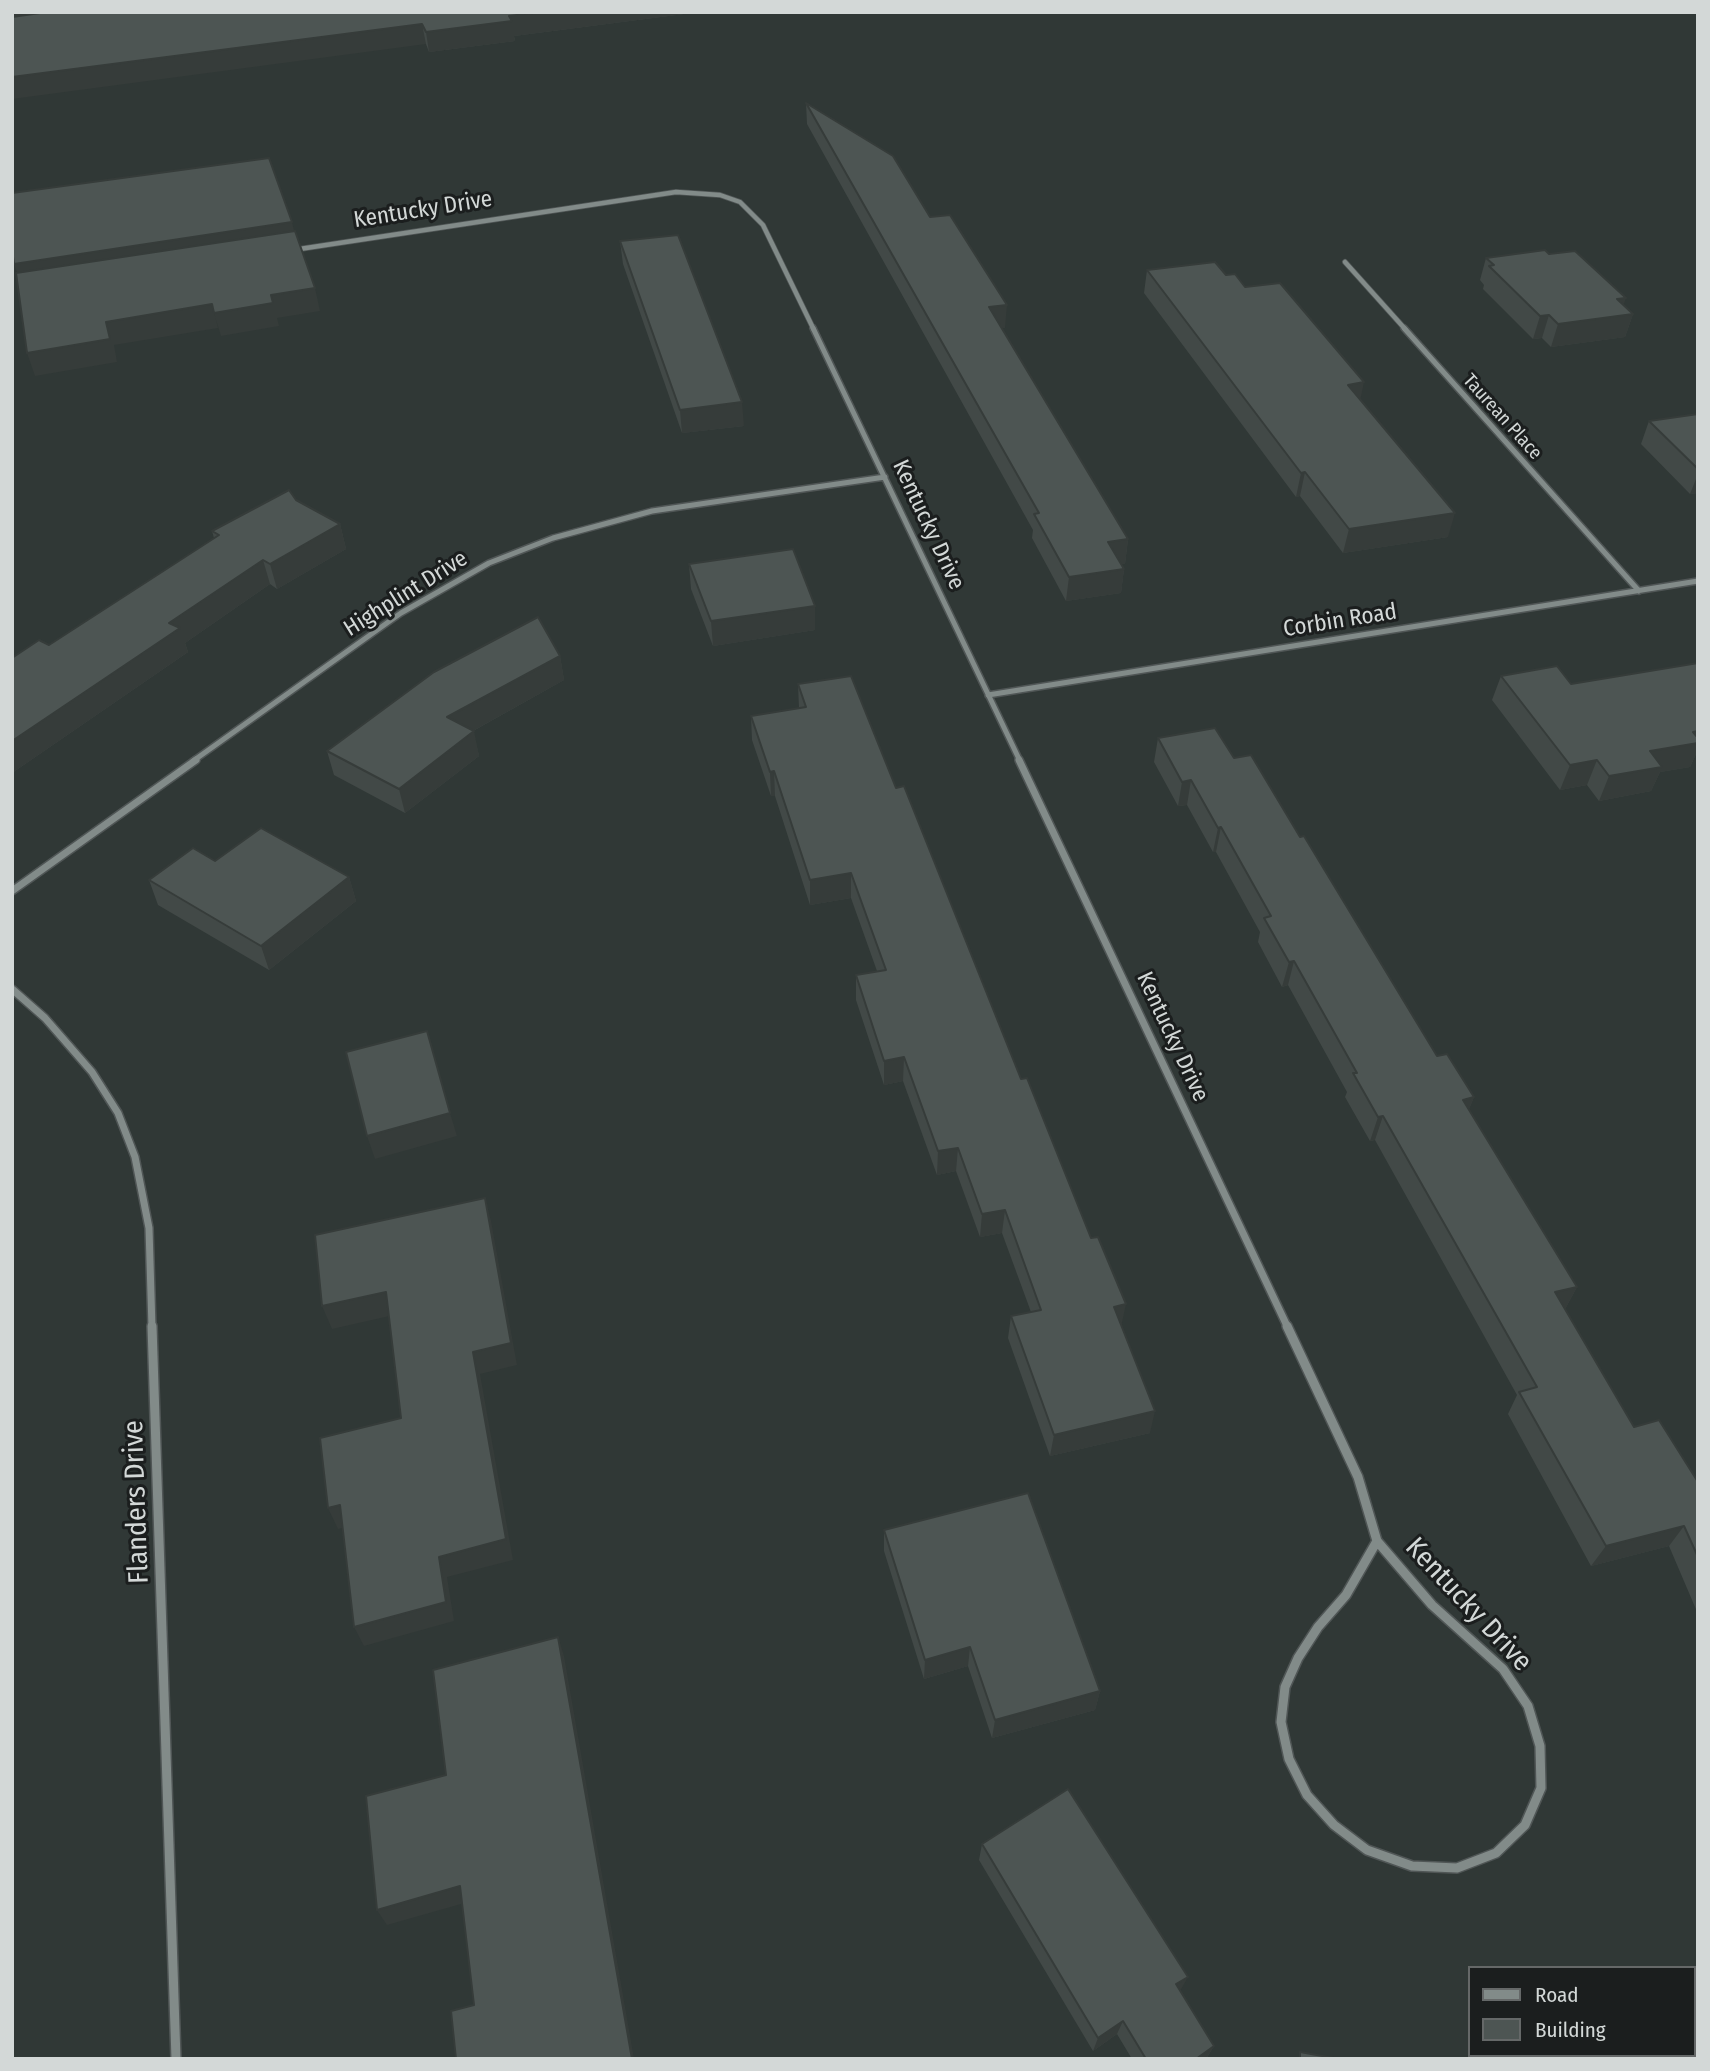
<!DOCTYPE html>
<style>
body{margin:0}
#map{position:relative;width:1710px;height:2071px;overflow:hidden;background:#303836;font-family:"Fira Sans Condensed",sans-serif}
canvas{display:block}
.frame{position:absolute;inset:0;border:14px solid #d3d8d7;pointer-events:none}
.legend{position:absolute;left:1468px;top:1966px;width:228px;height:91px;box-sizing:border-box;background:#1b1e1e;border:2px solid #656868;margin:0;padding:9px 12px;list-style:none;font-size:21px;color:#d3d8d7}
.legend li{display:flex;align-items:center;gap:14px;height:35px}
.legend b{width:35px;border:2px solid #656868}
</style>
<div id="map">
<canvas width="1710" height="2071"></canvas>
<div class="frame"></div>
<ul class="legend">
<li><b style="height:9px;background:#828b89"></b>Road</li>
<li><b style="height:19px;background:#4d5553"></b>Building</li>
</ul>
</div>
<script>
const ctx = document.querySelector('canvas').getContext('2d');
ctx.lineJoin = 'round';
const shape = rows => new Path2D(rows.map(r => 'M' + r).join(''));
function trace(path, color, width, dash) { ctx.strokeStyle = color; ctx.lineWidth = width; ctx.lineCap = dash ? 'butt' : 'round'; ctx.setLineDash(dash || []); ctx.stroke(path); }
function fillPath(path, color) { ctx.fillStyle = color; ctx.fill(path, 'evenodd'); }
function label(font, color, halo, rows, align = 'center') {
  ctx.font = font + ' "Fira Sans Condensed",sans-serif'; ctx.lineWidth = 6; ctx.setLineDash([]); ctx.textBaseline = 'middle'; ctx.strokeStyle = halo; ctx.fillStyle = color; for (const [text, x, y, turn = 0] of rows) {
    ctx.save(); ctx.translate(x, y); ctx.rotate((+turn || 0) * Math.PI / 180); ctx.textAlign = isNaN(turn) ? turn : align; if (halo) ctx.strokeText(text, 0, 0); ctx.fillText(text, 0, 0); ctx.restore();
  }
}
const streetFar3 = shape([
 [293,250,676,192,720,195,740,202,763,225,814,330],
 [1345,262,1406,330]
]);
const streetFar2 = shape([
 [813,328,1020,761],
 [1404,328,1639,591],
 [988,695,1698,581],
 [193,761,401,613,489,563,553,538,652,511,885,477]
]);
const streetFar1 = shape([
 [1019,760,1288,1328],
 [12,891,196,760],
 [12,989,45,1018,92,1072,118,1113,135,1157,149,1228,152,1328]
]);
const street = shape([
 [152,1326,176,2059],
 [1287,1326,1358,1477,1377,1541],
 [1377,1541,1432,1605,1503,1669,1528,1706,1540,1746,1541,1788,1525,1825,1496,1853,1457,1868,1412,1866,1367,1850,1334,1825,1307,1795,1289,1759,1281,1722,1285,1687,1298,1658,1318,1627,1346,1595,1377,1541]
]);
trace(streetFar3, '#505656', 6);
trace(streetFar2, '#505656', 8);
trace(streetFar1, '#505656', 10);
trace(street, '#505656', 12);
trace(streetFar3, '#828b89', 4.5);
trace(streetFar2, '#828b89', 5);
trace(streetFar1, '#828b89', 7);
trace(street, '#828b89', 9);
fillPath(shape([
 [12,12,684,12,684,14,514,36,515,41,429,52,426,44],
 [806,103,930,217,1005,328,1002,328,1128,539,1125,564,1121,564,1124,569,1121,593,1066,601,1032,538,1033,530,807,124],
 [620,241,744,426,682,433,623,264],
 [1549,254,1624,305,1633,314,1625,337,1551,347,1542,338,1533,339,1483,289,1484,285,1480,280,1486,258],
 [1147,270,1226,275,1245,287,1360,400,1448,537,1343,553,1300,496,1296,497,1144,293],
 [1698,414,1698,493,1690,494,1641,444,1649,421],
 [296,500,340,524,346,549,277,589,270,584,185,643,188,652,12,773,49,645,214,538,212,531],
 [689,564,815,630,713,646,691,589],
 [560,656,564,680,473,731,479,756,405,813,334,775,327,751],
 [1501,676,1571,684,1696,754,1690,767,1660,772,1651,791,1599,801,1587,785,1560,790,1492,700],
 [798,684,896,788,1121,1326,1150,1433,1050,1456,1008,1338,1011,1316,1031,1312,1002,1233,980,1237,956,1171,937,1175,903,1081,884,1085,856,1000,856,975,877,971,851,898,810,905,775,796,771,796,752,740,751,716,799,708],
 [1158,738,1234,758,1300,837,1437,1056,1474,1097,1469,1109,1577,1287,1565,1309,1634,1427,1698,1482,1698,1614,1669,1546,1591,1566,1508,1414,1517,1395,1375,1140,1370,1141,1345,1097,1347,1092,1288,985,1282,987,1258,942,1260,932,1216,852,1213,852,1187,805,1178,806,1154,762],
 [349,877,356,901,269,970,158,905,149,880],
 [884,1530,1100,1691,1095,1710,992,1738,968,1666,924,1679,884,1551],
 [982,1844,1180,1991,1214,2046,1206,2059,1132,2059,1117,2034,1093,2051,979,1860],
 [1698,1985,1698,2059,1637,2059,1639,2055,1694,2055,1694,1987]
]), '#424947');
fillPath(shape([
 [12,12,138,12,12,28],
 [540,12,684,12,684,14,514,36,515,41,429,52,426,32,509,16],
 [422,24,426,44,12,99,12,77],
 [292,222,297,244,22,287,14,264],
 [315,288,320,311,277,318,279,326,221,336,214,313,271,295],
 [1626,298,1620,315,1633,314,1625,337,1551,347,1558,324,1617,299],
 [212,304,218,328,114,345,117,362,35,376,27,353,106,322],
 [1007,305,1005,328,988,330,989,307],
 [1549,315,1542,338,1533,339,1540,316],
 [1364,382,1359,406,1348,385],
 [742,402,744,426,682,433,680,410],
 [1305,472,1300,496,1296,497,1301,473],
 [1698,474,1698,493,1690,494],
 [1455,513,1448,537,1343,553,1349,529],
 [340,524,346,549,277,589,270,564],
 [1128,539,1125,564,1105,566,1108,542],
 [263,560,270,584,185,643,188,652,12,773,12,741,169,623],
 [1124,569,1121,593,1066,601,1069,577],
 [815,606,815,630,713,646,711,621],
 [560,656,564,680,453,742,447,717],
 [474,731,479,756,405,813,399,789],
 [1698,731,1698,754,1696,754,1690,767,1660,772,1651,791,1599,801,1609,776,1650,751,1693,732],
 [1597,760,1587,785,1560,790,1570,765],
 [774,771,775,796,771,796,770,772],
 [1191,780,1187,805,1178,806,1182,782],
 [1221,827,1216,852,1213,852,1218,828],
 [851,873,851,898,810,905,810,880],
 [349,877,356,901,269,970,261,946],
 [1294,961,1288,985,1282,987,1289,962],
 [904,1057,903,1081,884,1085,884,1061],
 [1474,1097,1464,1121,1463,1100],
 [450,1113,457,1136,375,1159,367,1136],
 [1383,1116,1375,1140,1370,1141,1378,1117],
 [958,1148,956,1171,937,1175,938,1151],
 [485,1198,491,1221,517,1365,480,1374,513,1560,447,1577,454,1621,364,1646,354,1627,439,1557,473,1352],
 [1005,1210,1002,1233,980,1237,982,1214],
 [1577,1287,1565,1309,1555,1292],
 [386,1292,394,1315,332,1329,322,1306],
 [1126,1304,1121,1327,1114,1307],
 [1155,1411,1150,1433,1050,1456,1054,1435],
 [340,1505,350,1526,338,1529,328,1508],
 [1684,1526,1669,1546,1591,1566,1606,1546],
 [558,1637,564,1656,634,2059,632,2059],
 [970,1647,968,1666,924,1679,925,1660],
 [1100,1691,1095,1710,992,1738,995,1720],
 [460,1886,468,1902,387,1925,377,1910],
 [1188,1977,1180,1991,1176,1984],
 [1123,2021,1117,2034,1093,2051,1098,2038],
 [1214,2046,1206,2059,1196,2059]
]), '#363c3a');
const building = shape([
 [47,12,540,12,509,16,512,21,426,32,422,24,12,77,12,17,47,12],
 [806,103,893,156,930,217,950,215,1007,305,989,307,1128,539,1108,542,1124,569,1069,577,1034,514,1039,513,806,103],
 [269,158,292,222,14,264,12,250,12,193,269,158],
 [295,231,315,288,271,295,273,303,214,313,212,304,106,322,110,339,27,353,16,273,295,231],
 [678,235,742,402,680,410,620,241,678,235],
 [1545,250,1549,254,1575,251,1626,298,1617,299,1633,314,1558,324,1549,315,1540,316,1489,266,1494,265,1486,258,1545,250],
 [1215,262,1226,275,1235,274,1245,287,1280,283,1364,382,1348,385,1455,513,1349,529,1305,472,1301,473,1147,270,1215,262],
 [1698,414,1698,469,1649,421,1698,414],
 [289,490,296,500,340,524,270,564,263,560,169,623,180,628,12,741,12,658,39,640,49,645,219,535,212,531,289,490],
 [793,549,815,606,711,621,689,564,793,549],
 [538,617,560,656,447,717,474,731,399,789,327,751,434,672,538,617],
 [1698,663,1698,731,1693,732,1698,738,1698,743,1650,751,1662,767,1609,776,1597,760,1570,765,1501,676,1557,666,1571,684,1698,663],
 [851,676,896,788,904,786,1021,1079,1027,1078,1091,1238,1098,1237,1126,1304,1114,1307,1155,1411,1054,1435,1011,1316,1041,1310,1005,1210,982,1214,958,1148,938,1151,904,1057,884,1061,856,975,886,970,851,873,810,880,774,771,770,772,751,716,806,707,798,684,851,676],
 [1215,728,1234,758,1251,755,1300,837,1304,836,1437,1056,1447,1054,1474,1097,1463,1100,1577,1287,1555,1292,1634,1427,1659,1420,1698,1482,1698,1557,1684,1526,1606,1546,1519,1392,1537,1387,1383,1116,1378,1117,1353,1073,1357,1073,1294,961,1289,962,1264,918,1271,916,1221,827,1218,828,1191,780,1182,782,1158,738,1215,728],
 [261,828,349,877,261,946,149,880,193,848,215,861,261,828],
 [427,1031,450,1113,367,1136,346,1052,427,1031],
 [485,1198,511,1343,473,1352,506,1539,439,1557,446,1602,354,1627,340,1505,328,1508,320,1438,401,1418,386,1292,322,1306,315,1235,485,1198],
 [1028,1493,1100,1691,995,1720,970,1647,925,1660,884,1530,1028,1493],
 [558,1637,632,2059,456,2059,451,2011,474,2005,460,1886,377,1910,366,1796,446,1775,433,1670,558,1637],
 [1068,1789,1188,1977,1176,1984,1214,2046,1196,2059,1146,2059,1123,2021,1098,2038,982,1844,1068,1789],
 [1698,1988,1698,2059,1645,2059,1648,2055,1694,2055,1694,1993,1698,1988],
 [1300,2052,1339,2059,1300,2059,1300,2052]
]);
fillPath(building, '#4d5553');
trace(building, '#363c3a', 2);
label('19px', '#d3d8d7', '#1b1e1e', [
 ["Taurean Place",1502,417,48]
]);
label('23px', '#d3d8d7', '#1b1e1e', [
 ["Kentucky Drive",423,210,-9],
 ["Kentucky Drive",928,525,65],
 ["Highplint Drive",406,594,-32],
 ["Corbin Road",1340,621,-9],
 ["Kentucky Drive",1172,1037,65]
]);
label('28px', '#d3d8d7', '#1b1e1e', [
 ["Flanders Drive",137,1502,-92],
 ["Kentucky Drive",1468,1605,47]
]);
</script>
